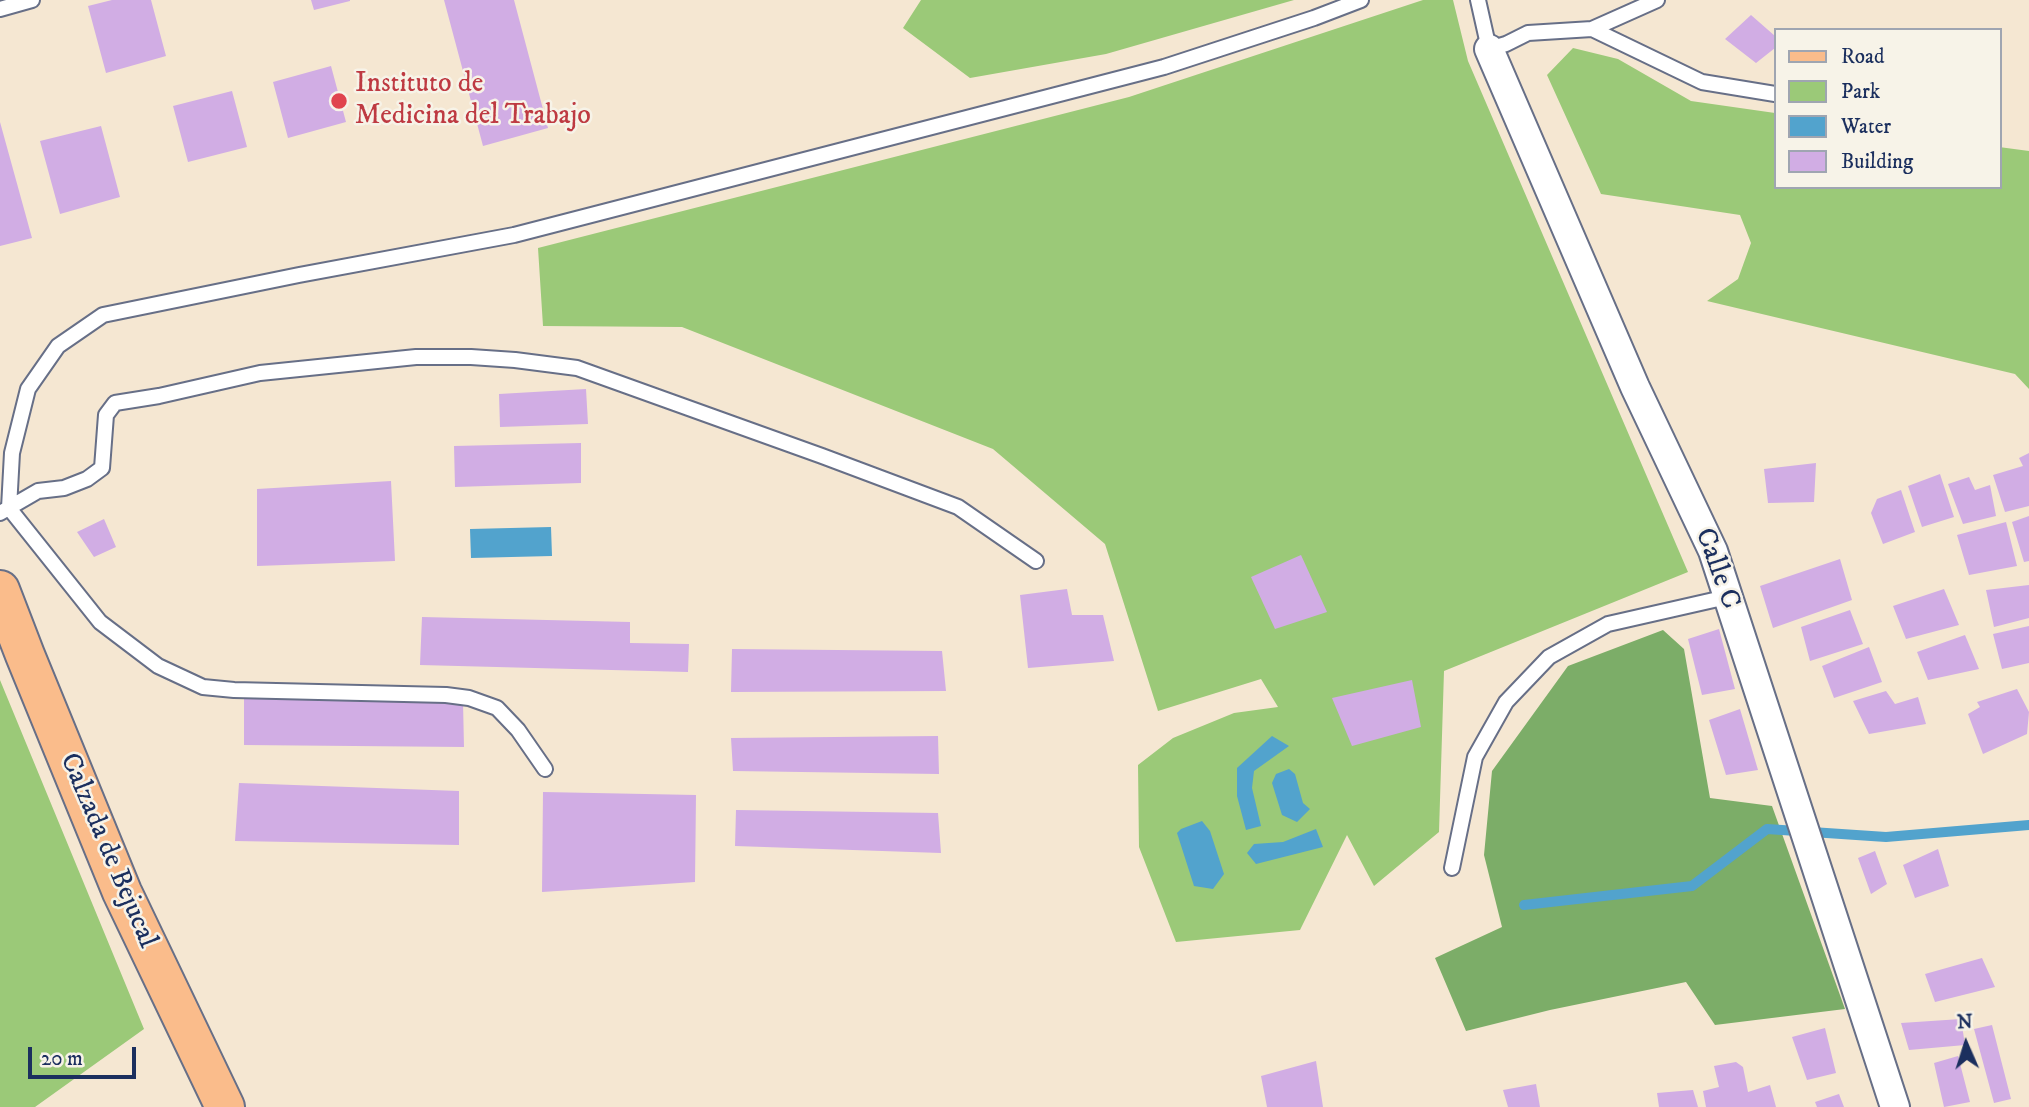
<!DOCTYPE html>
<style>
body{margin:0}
#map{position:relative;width:2029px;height:1107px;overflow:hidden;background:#f5e7d2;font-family:"IM FELL DW Pica",serif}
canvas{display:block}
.legend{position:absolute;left:1774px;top:28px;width:228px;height:161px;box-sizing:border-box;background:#f7f3e8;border:2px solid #9fa5b1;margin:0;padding:9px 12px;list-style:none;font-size:21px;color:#1b2f5e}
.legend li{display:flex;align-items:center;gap:14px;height:35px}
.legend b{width:35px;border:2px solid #9fa5b1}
.north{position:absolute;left:1931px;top:1009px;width:70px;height:70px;-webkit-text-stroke:5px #f7f3e8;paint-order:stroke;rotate:357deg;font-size:19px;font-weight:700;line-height:28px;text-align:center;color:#1b2f5e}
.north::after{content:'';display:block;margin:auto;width:24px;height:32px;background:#1b2f5e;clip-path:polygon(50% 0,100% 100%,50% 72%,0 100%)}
.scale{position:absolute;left:28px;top:1047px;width:108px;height:32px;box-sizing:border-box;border:4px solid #1b2f5e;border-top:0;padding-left:9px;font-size:21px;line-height:24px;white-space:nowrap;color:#1b2f5e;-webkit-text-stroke:5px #f7f3e8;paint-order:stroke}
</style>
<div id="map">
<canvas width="2029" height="1107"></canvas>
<ul class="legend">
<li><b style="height:9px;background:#fabc8b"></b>Road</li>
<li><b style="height:19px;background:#9bc978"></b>Park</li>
<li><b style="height:19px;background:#52a3cd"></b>Water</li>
<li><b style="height:19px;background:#d1ade4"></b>Building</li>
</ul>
<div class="north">N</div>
<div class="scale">20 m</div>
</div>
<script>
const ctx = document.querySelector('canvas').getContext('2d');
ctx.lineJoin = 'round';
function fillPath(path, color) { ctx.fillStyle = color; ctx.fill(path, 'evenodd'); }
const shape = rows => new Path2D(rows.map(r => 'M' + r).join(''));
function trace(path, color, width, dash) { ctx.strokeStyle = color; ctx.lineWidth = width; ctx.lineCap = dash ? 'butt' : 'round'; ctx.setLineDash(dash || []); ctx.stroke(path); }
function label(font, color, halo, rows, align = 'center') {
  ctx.font = font + ' "IM FELL DW Pica",serif'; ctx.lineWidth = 5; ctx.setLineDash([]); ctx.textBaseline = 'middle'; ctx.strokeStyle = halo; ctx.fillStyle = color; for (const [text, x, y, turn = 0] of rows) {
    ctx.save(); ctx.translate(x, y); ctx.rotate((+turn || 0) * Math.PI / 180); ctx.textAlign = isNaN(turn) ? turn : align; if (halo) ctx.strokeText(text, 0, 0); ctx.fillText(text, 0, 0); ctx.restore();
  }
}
fillPath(shape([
 [921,0,1294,0,1106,54,970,78,903,28],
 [1423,0,1453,0,1468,61,1688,572,1444,671,1439,832,1374,886,1347,835,1300,930,1176,942,1139,847,1138,765,1173,738,1234,713,1278,707,1261,679,1158,711,1105,544,993,449,682,327,543,326,538,248,1129,97],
 [1573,48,1618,59,1691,101,1775,113,1775,187,1999,187,1999,147,2029,151,2029,389,2015,374,1707,301,1738,279,1751,243,1740,215,1601,194,1547,75],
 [0,680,144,1029,35,1107,0,1107]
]), '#9bc978');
fillPath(shape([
 [1663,630,1684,649,1710,798,1772,806,1845,1009,1715,1025,1686,982,1550,1010,1466,1031,1435,958,1502,927,1484,855,1492,771,1568,666]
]), '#7cad68');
fillPath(shape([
 [551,527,552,556,471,558,470,529],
 [1272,736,1289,746,1254,771,1252,788,1261,826,1246,830,1237,796,1237,768],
 [1289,769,1295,774,1303,803,1310,809,1297,822,1282,815,1272,783,1276,774],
 [1202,821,1210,831,1224,874,1213,889,1194,886,1177,833,1181,829],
 [1316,829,1323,847,1256,864,1247,853,1254,844,1283,842]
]), '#52a3cd');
trace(shape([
 [1524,905,1692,886,1767,829,1886,837,2029,825]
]), '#52a3cd', 10);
fillPath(shape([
 [112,0,151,0,166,56,106,73,88,6],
 [311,0,350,0,350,1,314,10],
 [444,0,514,0,548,128,483,146],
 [1751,15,1775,36,1775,48,1756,63,1725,39],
 [331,66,346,122,288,138,273,82],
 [232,91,247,147,188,162,173,106],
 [0,122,32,238,0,246],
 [101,126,120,197,60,214,40,141],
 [586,389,588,424,500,427,499,394],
 [581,443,581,483,455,487,454,446],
 [2029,453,2029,506,2005,512,1993,475,2023,466,2019,458],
 [1816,463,1814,502,1768,503,1764,469],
 [1940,474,1954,517,1922,527,1908,486],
 [1969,477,1975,490,1990,485,1996,516,1963,524,1948,484],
 [391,481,395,561,257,566,257,489],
 [1901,490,1915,532,1883,544,1871,513,1877,499],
 [2029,516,2029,561,2024,562,2012,522],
 [104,519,116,547,94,557,77,532],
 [2006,522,2017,566,1969,575,1957,535],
 [1301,555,1327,612,1275,629,1251,577],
 [1840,559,1852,600,1773,628,1760,586],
 [2029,585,2029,618,1994,627,1986,590],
 [1067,589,1072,615,1103,615,1114,661,1028,668,1020,595],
 [1944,589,1959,625,1906,639,1893,606],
 [1850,610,1863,644,1810,661,1801,627],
 [422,617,630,622,630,643,689,644,688,672,420,665],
 [2029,626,2029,663,2002,669,1993,634],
 [1719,629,1735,689,1702,695,1688,639],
 [1965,635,1979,669,1928,680,1917,652],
 [1869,647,1882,682,1834,698,1822,666],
 [732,649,942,651,946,691,731,692],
 [1412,680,1421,727,1352,746,1332,698],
 [2017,689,2029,712,2027,734,1983,754,1968,714,1980,707,1977,702],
 [1886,691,1895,704,1918,697,1926,724,1869,734,1853,701],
 [244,698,463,702,464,747,244,745],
 [1740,709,1758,770,1726,775,1709,720],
 [938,736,939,774,733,771,731,738],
 [239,783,459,791,459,845,235,841],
 [543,792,696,795,695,882,542,892],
 [736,810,938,813,941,853,735,846],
 [1938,849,1949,886,1915,898,1903,865],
 [1875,851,1887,884,1871,894,1858,858],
 [1982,958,1995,987,1935,1002,1925,974],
 [1961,1019,1965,1045,1909,1050,1901,1023],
 [1992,1025,2011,1099,1994,1103,1974,1029],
 [1825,1028,1836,1073,1807,1080,1792,1037],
 [1958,1056,1970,1102,1944,1107,1934,1063],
 [1316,1061,1323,1107,1267,1107,1261,1076],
 [1736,1062,1743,1067,1748,1092,1770,1085,1776,1107,1706,1107,1703,1091,1719,1087,1714,1066],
 [1536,1084,1540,1107,1508,1107,1503,1090],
 [1693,1090,1698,1107,1659,1107,1657,1093],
 [1839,1094,1844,1107,1817,1107,1815,1102]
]), '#d1ade4');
const service = shape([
 [1478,0,1489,49,1506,44,1528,33,1592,29,1702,82,1775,94],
 [0,9,32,0],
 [1592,29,1657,0],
 [0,513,38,491,64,488,87,479,102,468,106,415,115,403,159,396,260,373,416,357,471,357,515,360,577,368,822,456,958,507,1036,561],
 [545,769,518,730,497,708,469,698,446,695,234,690,203,687,158,666,100,622,9,508,12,453,28,389,58,346,103,315,299,275,514,235,1164,67,1314,18,1361,0],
 [1452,868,1475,757,1506,702,1549,657,1608,624,1727,597]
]);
const minor = shape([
 [1489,49,1635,387,1713,551,1895,1107]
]);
const primary = shape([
 [0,590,25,655,122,892,225,1107]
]);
trace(service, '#676f87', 18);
trace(minor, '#676f87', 32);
trace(primary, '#676f87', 42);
trace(service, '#fff', 14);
trace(minor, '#fff', 28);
trace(primary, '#fabc8b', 38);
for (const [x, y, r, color] of [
 [339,101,9,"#e0444e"]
]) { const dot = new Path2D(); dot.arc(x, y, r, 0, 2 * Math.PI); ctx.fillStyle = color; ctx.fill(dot); trace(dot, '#f7f3e8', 2.5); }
label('28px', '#be3a42', '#f7f3e8', [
 ["Instituto de",355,85],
 ["Medicina del Trabajo",355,117]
], 'left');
label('28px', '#1b2f5e', '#f7f3e8', [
 ["Calle C",1716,569,70],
 ["Calzada de Bejucal",107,851,67]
]);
</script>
